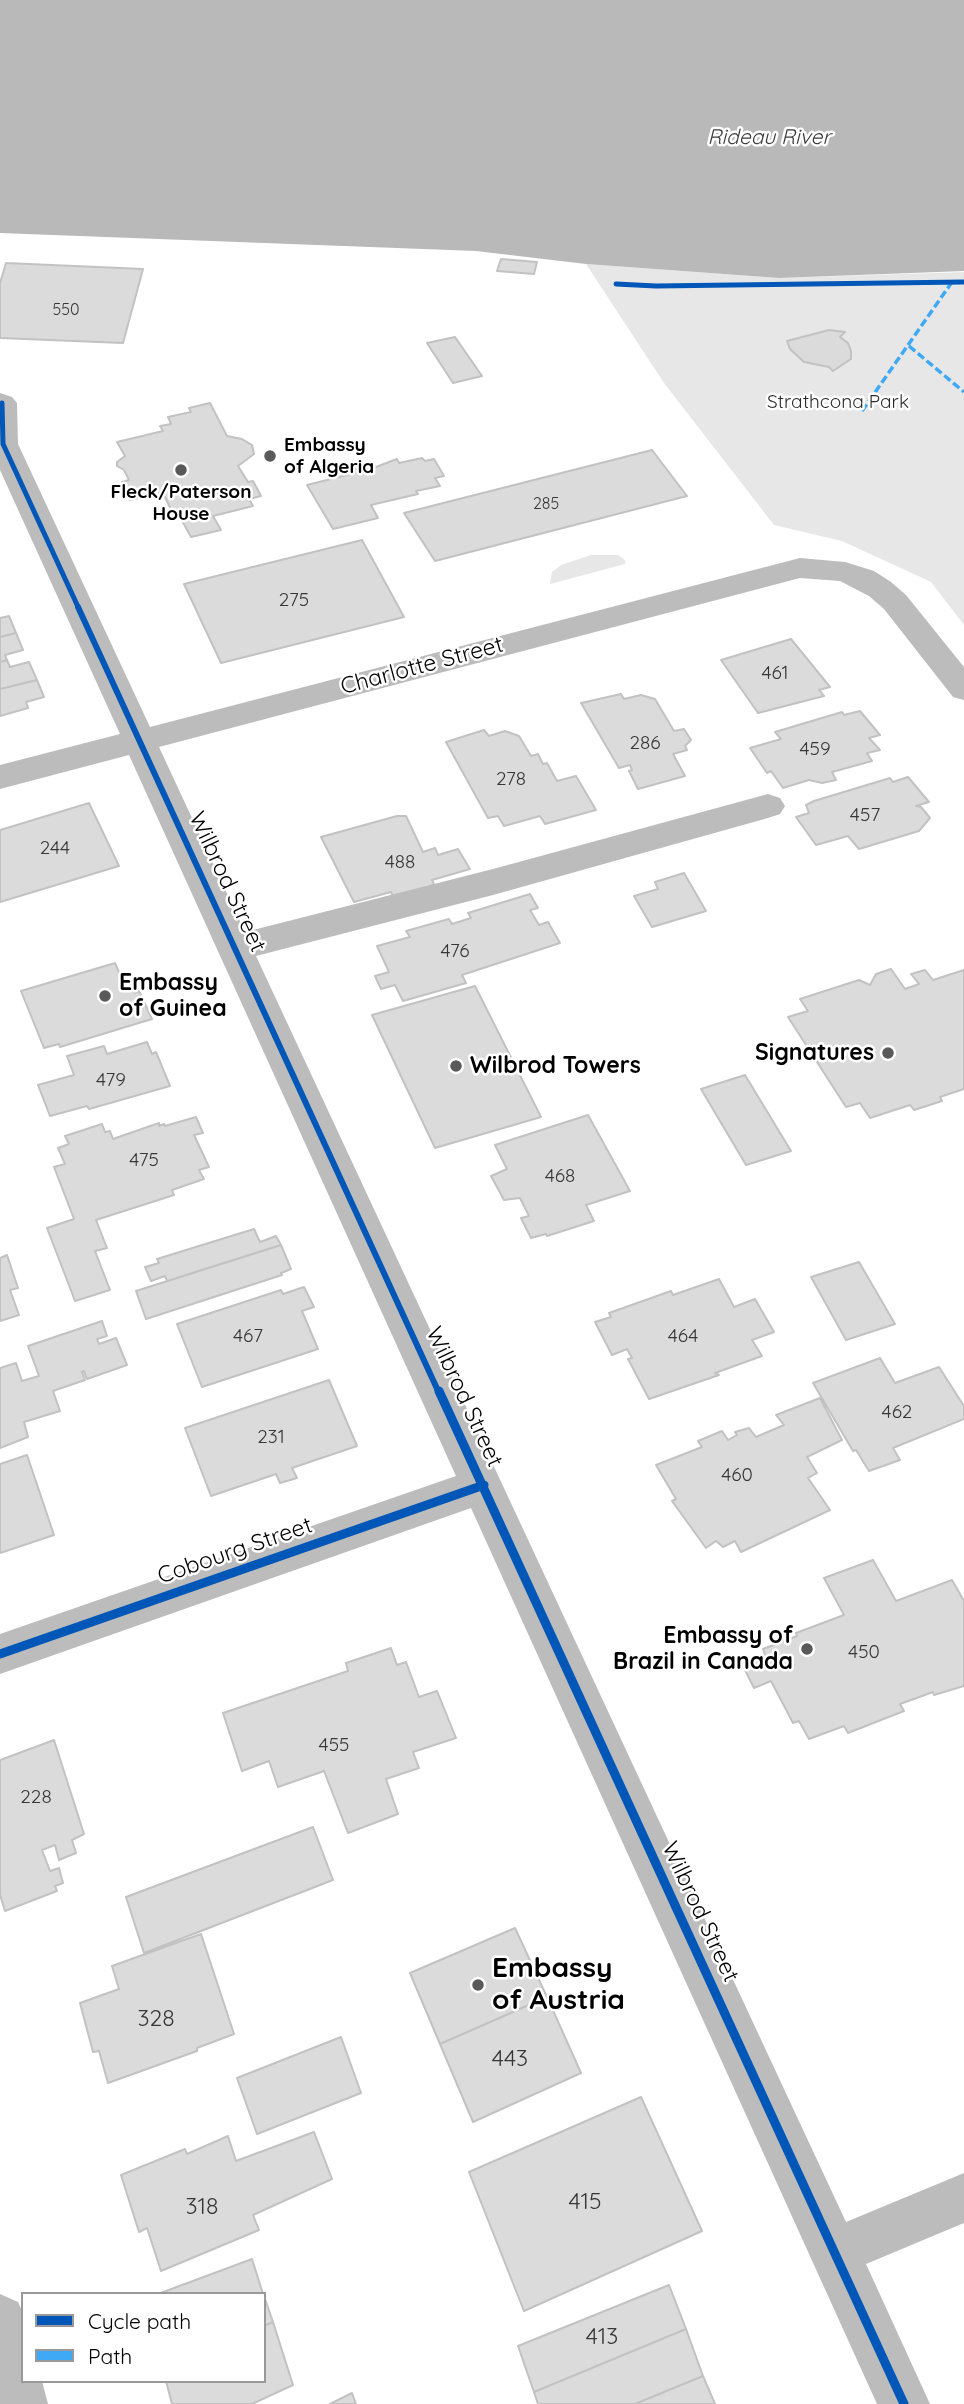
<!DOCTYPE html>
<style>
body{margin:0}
#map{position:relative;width:964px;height:2404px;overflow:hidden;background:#fff;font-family:Quicksand,sans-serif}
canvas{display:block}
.legend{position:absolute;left:21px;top:2292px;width:245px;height:91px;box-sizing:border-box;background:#fff;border:2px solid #999;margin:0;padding:9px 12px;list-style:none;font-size:21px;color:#000}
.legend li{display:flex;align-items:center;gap:14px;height:35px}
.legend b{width:35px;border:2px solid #999}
</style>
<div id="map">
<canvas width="964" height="2404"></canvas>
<ul class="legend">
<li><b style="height:9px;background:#0057b8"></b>Cycle path</li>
<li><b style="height:9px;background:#3fa9f5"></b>Path</li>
</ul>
</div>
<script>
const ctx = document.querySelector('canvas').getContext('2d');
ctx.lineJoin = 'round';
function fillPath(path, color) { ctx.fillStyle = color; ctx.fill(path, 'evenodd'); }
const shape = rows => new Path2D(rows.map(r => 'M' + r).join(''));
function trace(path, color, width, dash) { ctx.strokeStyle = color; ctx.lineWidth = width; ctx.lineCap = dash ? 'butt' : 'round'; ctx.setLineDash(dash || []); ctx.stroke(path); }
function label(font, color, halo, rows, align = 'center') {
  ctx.font = font + ' Quicksand,sans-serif'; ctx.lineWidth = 5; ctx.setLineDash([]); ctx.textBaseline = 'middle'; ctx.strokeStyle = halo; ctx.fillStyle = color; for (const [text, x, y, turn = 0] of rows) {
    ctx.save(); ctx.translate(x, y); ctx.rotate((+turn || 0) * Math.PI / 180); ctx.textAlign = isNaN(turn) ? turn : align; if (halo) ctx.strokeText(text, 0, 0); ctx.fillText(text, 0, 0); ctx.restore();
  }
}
fillPath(shape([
 [586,264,779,278,964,272,964,625,931,582,842,541,774,525,664,383],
 [591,555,618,555,625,560,625,564,550,584,552,572,561,565]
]), '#e7e7e7');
fillPath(shape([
 [0,0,964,0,964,271,779,278,586,264,476,251,0,233]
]), '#b9b9b9');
const building = shape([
 [501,259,537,262,534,274,497,271,501,259],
 [6,263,143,269,123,343,0,338,0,283,6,263],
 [829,330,845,332,840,337,848,343,851,351,851,359,833,371,829,367,804,362,790,349,787,341,829,330],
 [455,337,482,376,453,383,427,343,455,337],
 [210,403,227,436,242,439,252,445,254,454,238,466,248,482,253,481,261,496,249,499,253,506,213,516,221,530,191,537,179,515,174,516,163,493,130,500,122,482,129,480,124,470,117,466,117,462,125,456,117,442,163,431,160,426,171,424,168,417,191,412,189,408,210,403],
 [652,450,687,496,435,561,404,513,652,450],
 [422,458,425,461,434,459,444,476,435,478,440,486,416,491,418,494,371,505,378,518,333,529,307,485,355,473,355,468,363,464,376,467,397,459,399,463,422,458],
 [362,540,404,617,221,663,184,584,362,540],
 [9,616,16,633,0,637,0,618,9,616],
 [16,633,23,650,5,655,7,660,0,662,0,637,16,633],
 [791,639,830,687,819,690,824,696,758,713,721,660,791,639],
 [7,660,10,667,29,662,37,680,0,689,0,662,7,660],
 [37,680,44,697,26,702,28,708,0,716,0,689,37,680],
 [621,694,624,699,641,695,655,699,674,731,684,729,691,740,685,746,687,750,673,754,685,776,638,789,629,771,632,770,630,765,619,768,581,703,621,694],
 [860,711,880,735,869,738,880,750,867,753,872,761,832,772,836,780,822,783,809,780,783,788,771,771,767,773,750,748,781,739,775,732,842,712,844,715,860,711],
 [484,730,489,736,505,731,519,736,531,756,538,754,543,764,547,763,557,781,576,776,596,810,545,824,540,816,504,826,498,816,488,818,446,742,484,730],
 [908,777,929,802,916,806,921,807,930,818,919,831,859,849,848,836,816,845,796,817,809,813,806,805,814,801,890,778,893,782,908,777],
 [89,803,119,866,0,902,0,830,89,803],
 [397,816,406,816,423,852,435,848,438,855,458,849,470,869,432,880,436,889,395,900,391,892,354,902,321,837,397,816],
 [684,873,706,911,652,927,634,896,658,889,655,882,684,873],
 [530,894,538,908,530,910,539,925,548,922,560,943,462,975,466,983,403,1001,395,985,381,989,375,976,389,972,377,946,410,937,406,931,449,919,452,924,471,918,468,913,530,894],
 [115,963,125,986,131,984,135,993,139,991,152,1019,60,1047,59,1044,44,1048,21,991,115,963],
 [891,969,905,989,919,984,911,974,925,970,933,980,964,970,964,1089,940,1097,942,1101,914,1110,910,1105,870,1118,860,1103,846,1107,788,1017,808,1011,800,999,859,980,870,985,876,974,891,969],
 [475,986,541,1117,435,1148,372,1015,475,986],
 [147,1042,152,1054,156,1052,170,1086,89,1109,87,1106,50,1116,38,1085,74,1075,67,1056,104,1046,107,1054,147,1042],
 [745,1075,791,1151,746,1165,701,1089,745,1075],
 [588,1115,630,1191,586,1205,594,1221,547,1236,546,1234,531,1238,521,1218,529,1216,520,1198,504,1200,491,1176,507,1169,495,1145,588,1115],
 [196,1117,203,1133,194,1135,209,1167,199,1170,204,1179,172,1190,174,1195,96,1220,107,1248,95,1251,110,1290,75,1301,47,1228,74,1219,54,1167,65,1164,58,1148,69,1144,65,1136,102,1124,105,1132,110,1131,113,1139,159,1123,159,1126,164,1124,165,1126,196,1117],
 [254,1229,260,1242,276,1236,281,1245,167,1281,165,1276,151,1281,145,1267,159,1263,157,1259,254,1229],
 [281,1245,291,1269,281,1273,282,1275,146,1319,136,1291,281,1245],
 [7,1255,18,1288,10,1290,19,1315,0,1321,0,1258,7,1255],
 [859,1262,895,1324,846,1340,811,1277,859,1262],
 [719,1279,734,1307,755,1299,774,1332,752,1340,762,1356,715,1373,719,1375,649,1399,628,1359,632,1358,627,1349,612,1355,595,1322,611,1317,609,1313,671,1291,673,1295,719,1279],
 [304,1287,314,1307,302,1311,318,1349,202,1387,177,1324,281,1290,283,1294,304,1287],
 [102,1321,107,1336,97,1339,99,1344,116,1338,127,1365,87,1379,84,1371,82,1372,85,1380,53,1391,60,1411,24,1422,28,1437,0,1448,0,1368,16,1363,22,1381,39,1376,28,1346,102,1321],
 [880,1358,895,1383,939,1367,964,1406,964,1419,893,1448,900,1460,869,1471,856,1450,853,1451,813,1383,880,1358],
 [329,1380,357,1446,292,1468,297,1478,280,1483,276,1474,211,1496,185,1428,329,1380],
 [820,1398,842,1440,807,1457,817,1473,808,1478,830,1510,741,1552,735,1541,723,1547,716,1541,706,1548,672,1501,676,1499,656,1465,702,1447,698,1441,722,1431,728,1440,737,1435,735,1432,749,1428,756,1437,784,1425,776,1415,820,1398],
 [27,1455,54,1535,0,1553,0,1464,27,1455],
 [873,1560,896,1601,952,1580,964,1601,964,1686,934,1695,933,1692,900,1704,904,1711,848,1733,844,1726,809,1739,799,1721,793,1723,771,1681,754,1688,742,1664,765,1655,763,1649,797,1636,796,1633,844,1615,824,1578,873,1560],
 [391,1648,397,1665,406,1662,419,1697,437,1691,456,1738,413,1752,419,1768,386,1779,398,1814,348,1833,324,1771,278,1787,269,1761,242,1771,223,1713,348,1671,346,1663,391,1648],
 [54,1740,84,1834,72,1840,76,1853,59,1860,55,1845,42,1850,50,1871,59,1868,63,1883,55,1886,57,1891,5,1911,0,1895,0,1760,54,1740],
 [313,1827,333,1880,144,1953,126,1897,313,1827],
 [515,1928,547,1997,440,2044,410,1973,515,1928],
 [201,1934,234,2034,197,2048,197,2051,108,2083,99,2051,93,2052,80,2003,119,1989,112,1966,201,1934],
 [547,1997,581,2073,473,2122,440,2044,547,1997],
 [341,2037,361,2093,257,2134,237,2078,341,2037],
 [641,2097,702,2231,524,2311,469,2172,641,2097],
 [314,2132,332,2179,253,2215,259,2230,161,2271,147,2228,139,2232,121,2175,185,2149,187,2154,228,2136,236,2161,314,2132],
 [252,2259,263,2294,158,2294,252,2259],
 [669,2285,686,2329,534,2392,518,2346,669,2285],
 [264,2296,273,2322,264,2326,264,2296],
 [273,2322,293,2385,252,2404,172,2404,166,2381,264,2381,264,2326,273,2322],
 [686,2329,703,2376,635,2404,538,2404,534,2392,686,2329],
 [703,2376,715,2404,635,2404,703,2376],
 [352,2393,356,2404,330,2404,352,2393]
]);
fillPath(building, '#dbdbdb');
trace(building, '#c2c2c2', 2);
fillPath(shape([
 [0,393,12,397,17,403,18,444,150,727,800,558,845,562,874,571,891,582,906,595,964,667,964,700,953,697,884,609,869,596,840,581,800,578,159,747,245,932,493,869,768,794,780,798,785,806,780,814,768,818,493,895,256,956,846,2222,964,2173,964,2223,866,2264,930,2404,877,2404,471,1508,0,1674,0,1634,456,1476,129,755,0,789,0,765,120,734,0,470,0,393],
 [0,2294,18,2302,23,2313,23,2381,42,2381,48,2404,0,2404,0,2294]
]), '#bcbcbc');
trace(shape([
 [909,346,964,392],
 [862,411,952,282]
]), '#3fa9f5', 3.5, [8, 3.5]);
trace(shape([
 [616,284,656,286,964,282],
 [2,403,3,444,79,609]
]), '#0057b8', 5);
trace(shape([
 [78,607,439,1393]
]), '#0057b8', 6);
trace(shape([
 [439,1391,904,2404],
 [0,1654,484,1485]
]), '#0057b8', 9);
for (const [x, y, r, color] of [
 [270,456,7,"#595959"],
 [181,470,7,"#595959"],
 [105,996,7,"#595959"],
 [888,1053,7,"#595959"],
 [456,1066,7,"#595959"],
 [807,1649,7,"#595959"],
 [478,1985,7,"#595959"]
]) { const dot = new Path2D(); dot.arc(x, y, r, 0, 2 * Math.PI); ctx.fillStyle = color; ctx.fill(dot); trace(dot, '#fff', 2.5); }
label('16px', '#373737', null, [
 ["550",66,310],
 ["285",546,504]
]);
label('19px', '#2b2b2b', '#fff', [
 ["Strathcona Park",838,402]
]);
label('bold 19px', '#000', '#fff', [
 ["Embassy",284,445],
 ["of Algeria",284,467],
 ["Fleck/Paterson",181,492,"center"],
 ["House",181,514,"center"]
], 'left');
label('19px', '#373737', null, [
 ["275",294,600],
 ["461",775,673],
 ["286",645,743],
 ["459",815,749],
 ["278",511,779],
 ["457",865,815],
 ["244",55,848],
 ["488",400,862],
 ["476",455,951],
 ["479",111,1080],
 ["475",144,1160],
 ["468",560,1176],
 ["467",248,1336],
 ["464",683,1336],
 ["462",897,1412],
 ["231",271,1437],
 ["460",737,1475],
 ["450",864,1652],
 ["455",334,1745],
 ["228",36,1797]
]);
label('italic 21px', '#3c3c3c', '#fff', [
 ["Rideau River",769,138]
]);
label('23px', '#000', '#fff', [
 ["Charlotte Street",422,666,-15],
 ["Wilbrod Street",227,882,65],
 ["Wilbrod Street",464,1397,65],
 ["Cobourg Street",235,1551,-19],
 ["Wilbrod Street",700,1912,65]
]);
label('bold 23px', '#000', '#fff', [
 ["Embassy",119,983],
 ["of Guinea",119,1009],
 ["Signatures",874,1053,"right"],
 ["Wilbrod Towers",470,1066],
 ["Embassy of",793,1636,"right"],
 ["Brazil in Canada",793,1662,"right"]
], 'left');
label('23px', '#373737', null, [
 ["328",156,2019],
 ["443",510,2059],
 ["415",585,2202],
 ["318",202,2207],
 ["413",602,2337]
]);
label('bold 28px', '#000', '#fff', [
 ["Embassy",492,1969],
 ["of Austria",492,2001]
], 'left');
</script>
